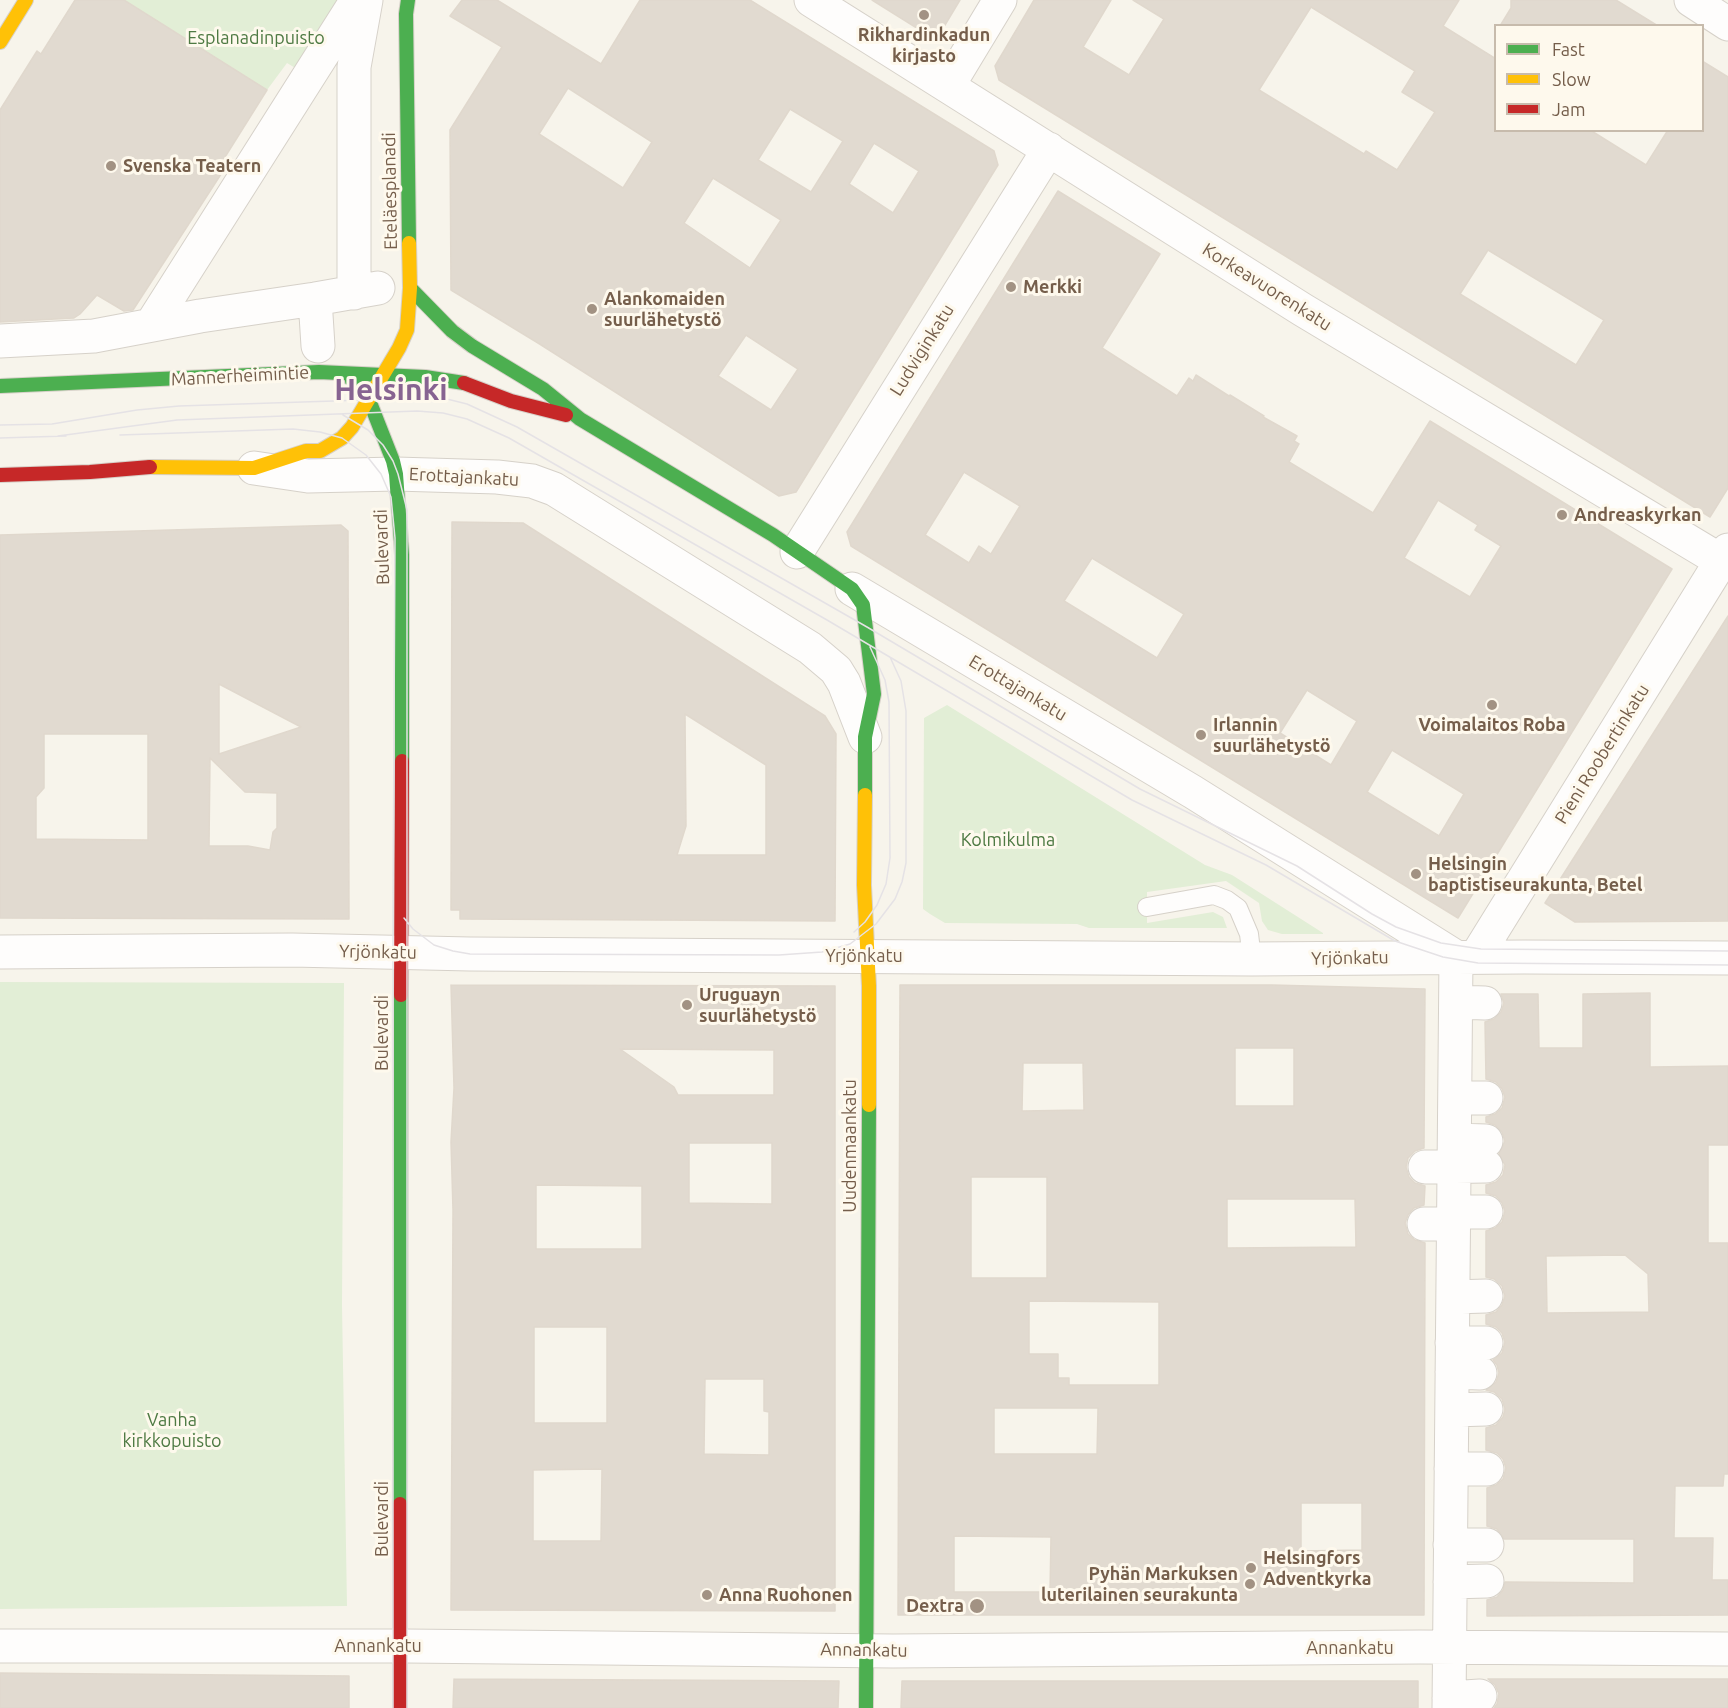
<!DOCTYPE html>
<meta charset="utf-8">
<style>
body{margin:0}
#map{position:relative;width:1728px;height:1708px;overflow:hidden;background:#f7f4eb;font-family:Ubuntu,sans-serif}
canvas{display:block}
.legend{position:absolute;left:1494px;top:24px;width:210px;height:108px;box-sizing:border-box;background:#fef9ed;border:2px solid #c7bbac;margin:0;padding:8px 10px;list-style:none;font-size:18px;color:#755e4b}
.legend li{display:flex;align-items:center;gap:12px;height:30px}
.legend b{width:30px;border:2px solid #c7bbac}
</style>
<div id="map">
<canvas width="1728" height="1708"></canvas>
<ul class="legend">
<li><b style="height:8px;background:#4caf50"></b>Fast</li>
<li><b style="height:8px;background:#ffc107"></b>Slow</li>
<li><b style="height:8px;background:#c62828"></b>Jam</li>
</ul>
</div>
<script>
const ctx = document.querySelector('canvas').getContext('2d');
ctx.lineJoin = 'round';
function fillPath(path, color) { ctx.fillStyle = color; ctx.fill(path, 'evenodd'); }
const shape = rows => new Path2D(rows.map(r => 'M' + r).join(''));
function trace(path, color, width, dash) { ctx.strokeStyle = color; ctx.lineWidth = width; ctx.lineCap = dash ? 'butt' : 'round'; ctx.setLineDash(dash || []); ctx.stroke(path); }
function label(font, color, halo, rows, align = 'center') {
  ctx.font = font + ' Ubuntu,sans-serif'; ctx.lineWidth = 6; ctx.setLineDash([]); ctx.textBaseline = 'middle'; ctx.strokeStyle = halo; ctx.fillStyle = color; for (const [text, x, y, turn = 0] of rows) {
    ctx.save(); ctx.translate(x, y); ctx.rotate((+turn || 0) * Math.PI / 180); ctx.textAlign = isNaN(turn) ? turn : align; if (halo) ctx.strokeText(text, 0, 0); ctx.fillText(text, 0, 0); ctx.restore();
  }
}
fillPath(shape([
 [124,0,347,0,302,72,287,63,267,90],
 [947,705,1205,865,1232,875,1323,933,1323,934,1282,934,1268,930,1262,921,1259,903,1226,881,1147,892,1147,923,1213,912,1223,917,1227,928,1089,928,1077,924,945,923,930,914,923,909,924,718],
 [0,982,344,983,342,1305,347,1606,0,1609]
]), '#e2eed6');
const building = shape([
 [75,0,124,0,267,90,220,165,225,168,133,310,124,311,97,295,80,314,74,318,0,322,0,110,37,51,41,54,75,0],
 [462,0,497,0,601,64,640,0,750,0,994,151,998,165,796,492,779,496,538,343,451,290,450,130,502,47,450,16,462,0],
 [568,88,652,142,623,188,539,134,568,88],
 [790,109,843,141,811,192,758,160,790,109],
 [874,143,919,171,893,213,849,184,874,143],
 [713,178,781,220,750,268,684,223,713,178],
 [746,335,798,369,771,410,718,376,746,335],
 [872,0,960,0,936,40,872,0],
 [1034,0,1111,0,1083,47,1129,75,1164,19,1133,0,1459,0,1443,26,1496,59,1496,130,1590,130,1646,165,1668,130,1702,130,1702,61,1728,77,1728,488,1710,517,999,80,995,66,1034,0],
 [1311,7,1415,71,1402,92,1435,112,1397,170,1366,151,1364,154,1259,90,1311,7],
 [1488,250,1604,320,1576,365,1460,294,1488,250],
 [1511,0,1616,0,1658,26,1500,26,1511,8,1511,0],
 [1058,191,1160,254,1102,348,1177,396,1189,378,1193,381,1196,375,1229,396,1230,395,1264,416,1263,417,1297,436,1294,441,1299,444,1289,462,1373,513,1430,421,1672,569,1458,918,851,546,847,532,1058,191],
 [964,472,1020,506,991,554,979,546,969,563,925,535,964,472],
 [1438,500,1478,525,1475,530,1501,546,1470,597,1404,558,1438,500],
 [1092,558,1184,614,1157,658,1064,601,1092,558],
 [1307,690,1357,721,1331,765,1280,733,1307,690],
 [1392,750,1464,794,1439,836,1367,792,1392,750],
 [452,522,523,523,825,716,836,734,835,921,460,919,460,910,451,910,452,522],
 [685,714,766,765,766,855,677,855,686,826,685,714],
 [341,525,348,531,349,919,0,918,0,535,341,525],
 [219,684,301,727,219,754,219,684],
 [44,734,148,734,148,840,36,839,36,797,44,788,44,734],
 [210,758,245,792,277,793,277,828,273,832,270,850,248,846,209,846,210,758],
 [1728,616,1728,921,1575,922,1545,903,1728,616],
 [451,985,835,986,835,1611,451,1610,453,1210,451,1142,454,1088,451,985],
 [620,1049,774,1050,774,1095,678,1095,674,1087,620,1049],
 [689,1143,772,1143,772,1204,689,1203,689,1143],
 [536,1185,642,1186,642,1249,536,1249,536,1185],
 [534,1327,607,1327,607,1423,534,1423,534,1327],
 [705,1379,764,1379,764,1411,769,1412,769,1455,704,1454,705,1379],
 [602,1469,601,1541,533,1541,533,1470,602,1469],
 [900,985,1272,985,1425,989,1424,1148,1415,1151,1408,1158,1406,1167,1409,1177,1415,1183,1425,1186,1424,1205,1414,1208,1408,1215,1405,1223,1408,1234,1415,1240,1425,1243,1424,1615,898,1615,900,985],
 [1235,1048,1294,1048,1294,1106,1235,1106,1235,1048],
 [1023,1063,1083,1063,1084,1110,1022,1111,1023,1063],
 [971,1177,1047,1177,1047,1278,971,1278,971,1177],
 [1227,1199,1355,1199,1356,1247,1227,1248,1227,1199],
 [1029,1301,1159,1302,1159,1385,1069,1385,1069,1378,1058,1378,1058,1354,1029,1354,1029,1301],
 [994,1408,1098,1408,1097,1454,994,1454,994,1408],
 [1301,1503,1362,1503,1362,1550,1301,1551,1301,1503],
 [954,1536,1051,1537,1050,1592,954,1592,954,1536],
 [1650,993,1650,1067,1728,1066,1728,1145,1708,1145,1708,1243,1728,1243,1728,1474,1724,1474,1723,1486,1675,1486,1674,1538,1713,1538,1712,1580,1728,1580,1728,1615,1487,1616,1487,1600,1497,1597,1503,1590,1505,1582,1634,1583,1634,1539,1504,1539,1497,1529,1487,1526,1487,1488,1496,1485,1503,1479,1506,1468,1503,1459,1497,1453,1486,1450,1486,1428,1496,1425,1503,1417,1505,1409,1502,1399,1494,1392,1486,1390,1496,1382,1499,1373,1497,1365,1493,1360,1502,1353,1505,1342,1502,1333,1496,1327,1486,1324,1486,1315,1496,1312,1502,1305,1505,1296,1502,1286,1494,1279,1486,1277,1486,1231,1495,1228,1502,1222,1505,1211,1502,1203,1496,1196,1486,1193,1486,1185,1496,1182,1503,1175,1505,1165,1499,1154,1505,1141,1502,1132,1495,1125,1486,1122,1486,1117,1495,1114,1502,1108,1505,1097,1502,1089,1496,1082,1486,1079,1485,1022,1494,1019,1501,1012,1504,1003,1501,994,1538,994,1539,1048,1583,1048,1583,994,1650,993],
 [1625,1255,1648,1274,1649,1312,1547,1313,1546,1256,1625,1255],
 [0,1673,349,1676,349,1708,0,1708,0,1673],
 [454,1679,839,1681,838,1708,453,1708,454,1679],
 [1488,1679,1728,1679,1728,1708,1494,1708,1497,1704,1499,1694,1495,1685,1488,1679],
 [902,1681,1418,1681,1418,1708,901,1708,902,1681]
]);
fillPath(building, '#e1dad0');
trace(building, '#e0d8cd', 1.5);
const lane = shape([
 [1147,907,1214,895,1227,900,1238,908,1249,934,1252,959]
]);
const street = shape([
 [811,0,1303,310,1728,565],
 [1691,0,1728,24],
 [948,86,1000,0],
 [354,293,354,67,366,0],
 [315,299,318,346],
 [151,325,357,0],
 [0,341,94,336,200,316,315,299,378,288],
 [254,468,308,476,396,474,497,477,532,481,554,489,810,648,836,670,844,683,865,737],
 [797,552,1049,149],
 [852,589,1193,792,1456,957],
 [0,952,292,950,470,954,1252,959,1524,957,1728,958],
 [1476,957,1728,550],
 [1456,1002,1485,1003],
 [1455,1098,1486,1098],
 [1455,1140,1486,1141],
 [1425,1167,1486,1166],
 [1454,1212,1486,1212],
 [1424,1224,1454,1224],
 [1453,1297,1486,1296],
 [1452,1343,1486,1343],
 [1452,1372,1480,1373],
 [1452,1410,1486,1409],
 [1451,1469,1487,1469],
 [1450,1545,1487,1545],
 [1450,1582,1487,1581],
 [0,1646,406,1646,893,1651,1420,1647,1728,1649],
 [1449,1698,1480,1696],
 [1449,1708,1456,957]
]);
const fast = shape([
 [408,0,406,14,409,243],
 [410,288,452,331,472,346,543,389,580,419,773,535,852,589,863,605,874,694,865,737,865,795],
 [352,381,369,400,393,461,396,474,402,555,402,761],
 [0,386,319,372,425,377,464,383],
 [400,1504,401,995],
 [866,1708,869,1105]
]);
const slow = shape([
 [0,42,26,0],
 [150,467,254,468,306,451,320,451,342,438,352,427,399,348,407,330,410,288,409,243],
 [865,795,864,885,869,986,869,1105]
]);
const jam = shape([
 [464,383,511,401,566,415],
 [0,475,90,472,150,467],
 [401,995,402,761],
 [400,1708,400,1504]
]);
trace(lane, '#d6d1c9', 20);
trace(street, '#d6d1c9', 35);
trace(fast, '#d7d1c9', 16);
trace(slow, '#d7d1c9', 16);
trace(jam, '#d7d1c9', 16);
trace(lane, '#fefdfc', 18);
trace(street, '#fefdfc', 33);
trace(fast, '#4caf50', 14);
trace(slow, '#ffc107', 14);
trace(jam, '#c62828', 14);
trace(shape([
 [343,415,368,430,383,445,393,461,398,474,407,510,407,1708],
 [0,425,52,424,137,410,179,406,426,398,443,398,467,404,517,427,867,627,1140,789,1297,866,1372,914,1396,927,1441,943,1481,949,1728,951],
 [120,435,293,429,320,432,342,438,366,455,381,474,391,497,395,538,393,908,393,1708],
 [58,436,177,420,417,411,443,413,467,419,509,438,827,620,1132,800,1266,865,1395,941,1443,957,1478,963,1728,965],
 [0,438,66,436],
 [404,918,413,929,434,945,453,951,470,954,779,955,822,952,850,944,876,924,895,899,902,882,906,863,906,711,901,681,890,657],
 [854,932,865,922,877,905,886,884,890,858,889,702,885,680,870,647]
]), '#e5e2e5', 1.5);
for (const [x, y, r, color] of [
 [924,15,6,"#a29283"],
 [111,166,6,"#a29283"],
 [1011,287,6,"#a29283"],
 [592,309,6,"#a29283"],
 [1562,515,6,"#a29283"],
 [1492,705,6,"#a29283"],
 [1201,735,6,"#a29283"],
 [1416,874,6,"#a29283"],
 [687,1005,6,"#a29283"],
 [1251,1568,6,"#a29283"],
 [1250,1584,6,"#a29283"],
 [707,1595,6,"#a29283"],
 [977,1606,8,"#a29283"]
]) { const dot = new Path2D(); dot.arc(x, y, r, 0, 2 * Math.PI); ctx.fillStyle = color; ctx.fill(dot); trace(dot, '#fef9ed', 2); }
label('bold 18px', '#755e4b', '#fef9ed', [
 ["Rikhardinkadun",924,35,"center"],
 ["kirjasto",924,56,"center"],
 ["Svenska Teatern",123,166],
 ["Merkki",1023,287],
 ["Alankomaiden",604,299],
 ["suurlähetystö",604,320],
 ["Andreaskyrkan",1574,515],
 ["Irlannin",1213,725],
 ["suurlähetystö",1213,746],
 ["Voimalaitos Roba",1492,725,"center"],
 ["Helsingin",1428,864],
 ["baptistiseurakunta, Betel",1428,885],
 ["Uruguayn",699,995],
 ["suurlähetystö",699,1016],
 ["Helsingfors",1263,1558],
 ["Adventkyrka",1263,1579],
 ["Pyhän Markuksen",1238,1574,"right"],
 ["luterilainen seurakunta",1238,1595,"right"],
 ["Anna Ruohonen",719,1595],
 ["Dextra",964,1606,"right"]
], 'left');
label('18px', '#4e7a43', '#fef9ed', [
 ["Esplanadinpuisto",256,38],
 ["Kolmikulma",1008,840],
 ["Vanha",172,1420],
 ["kirkkopuisto",172,1441]
]);
label('18px', '#755e4b', '#fef9ed', [
 ["Eteläesplanadi",390,191,-91],
 ["Korkeavuorenkatu",1267,287,32],
 ["Ludviginkatu",922,350,-58],
 ["Mannerheimintie",240,376,-3],
 ["Erottajankatu",464,477,3],
 ["Bulevardi",382,547,-92],
 ["Erottajankatu",1018,688,31],
 ["Pieni Roobertinkatu",1602,754,-58],
 ["Yrjönkatu",378,952,1],
 ["Yrjönkatu",864,956],
 ["Yrjönkatu",1350,958,-1],
 ["Bulevardi",382,1033,-90],
 ["Uudenmaankatu",850,1146,-90],
 ["Bulevardi",382,1519,-90],
 ["Annankatu",378,1646],
 ["Annankatu",1350,1648],
 ["Annankatu",864,1650,1]
]);
label('bold 30px', '#876391', '#fef9ed', [
 ["Helsinki",391,390]
]);
</script>
